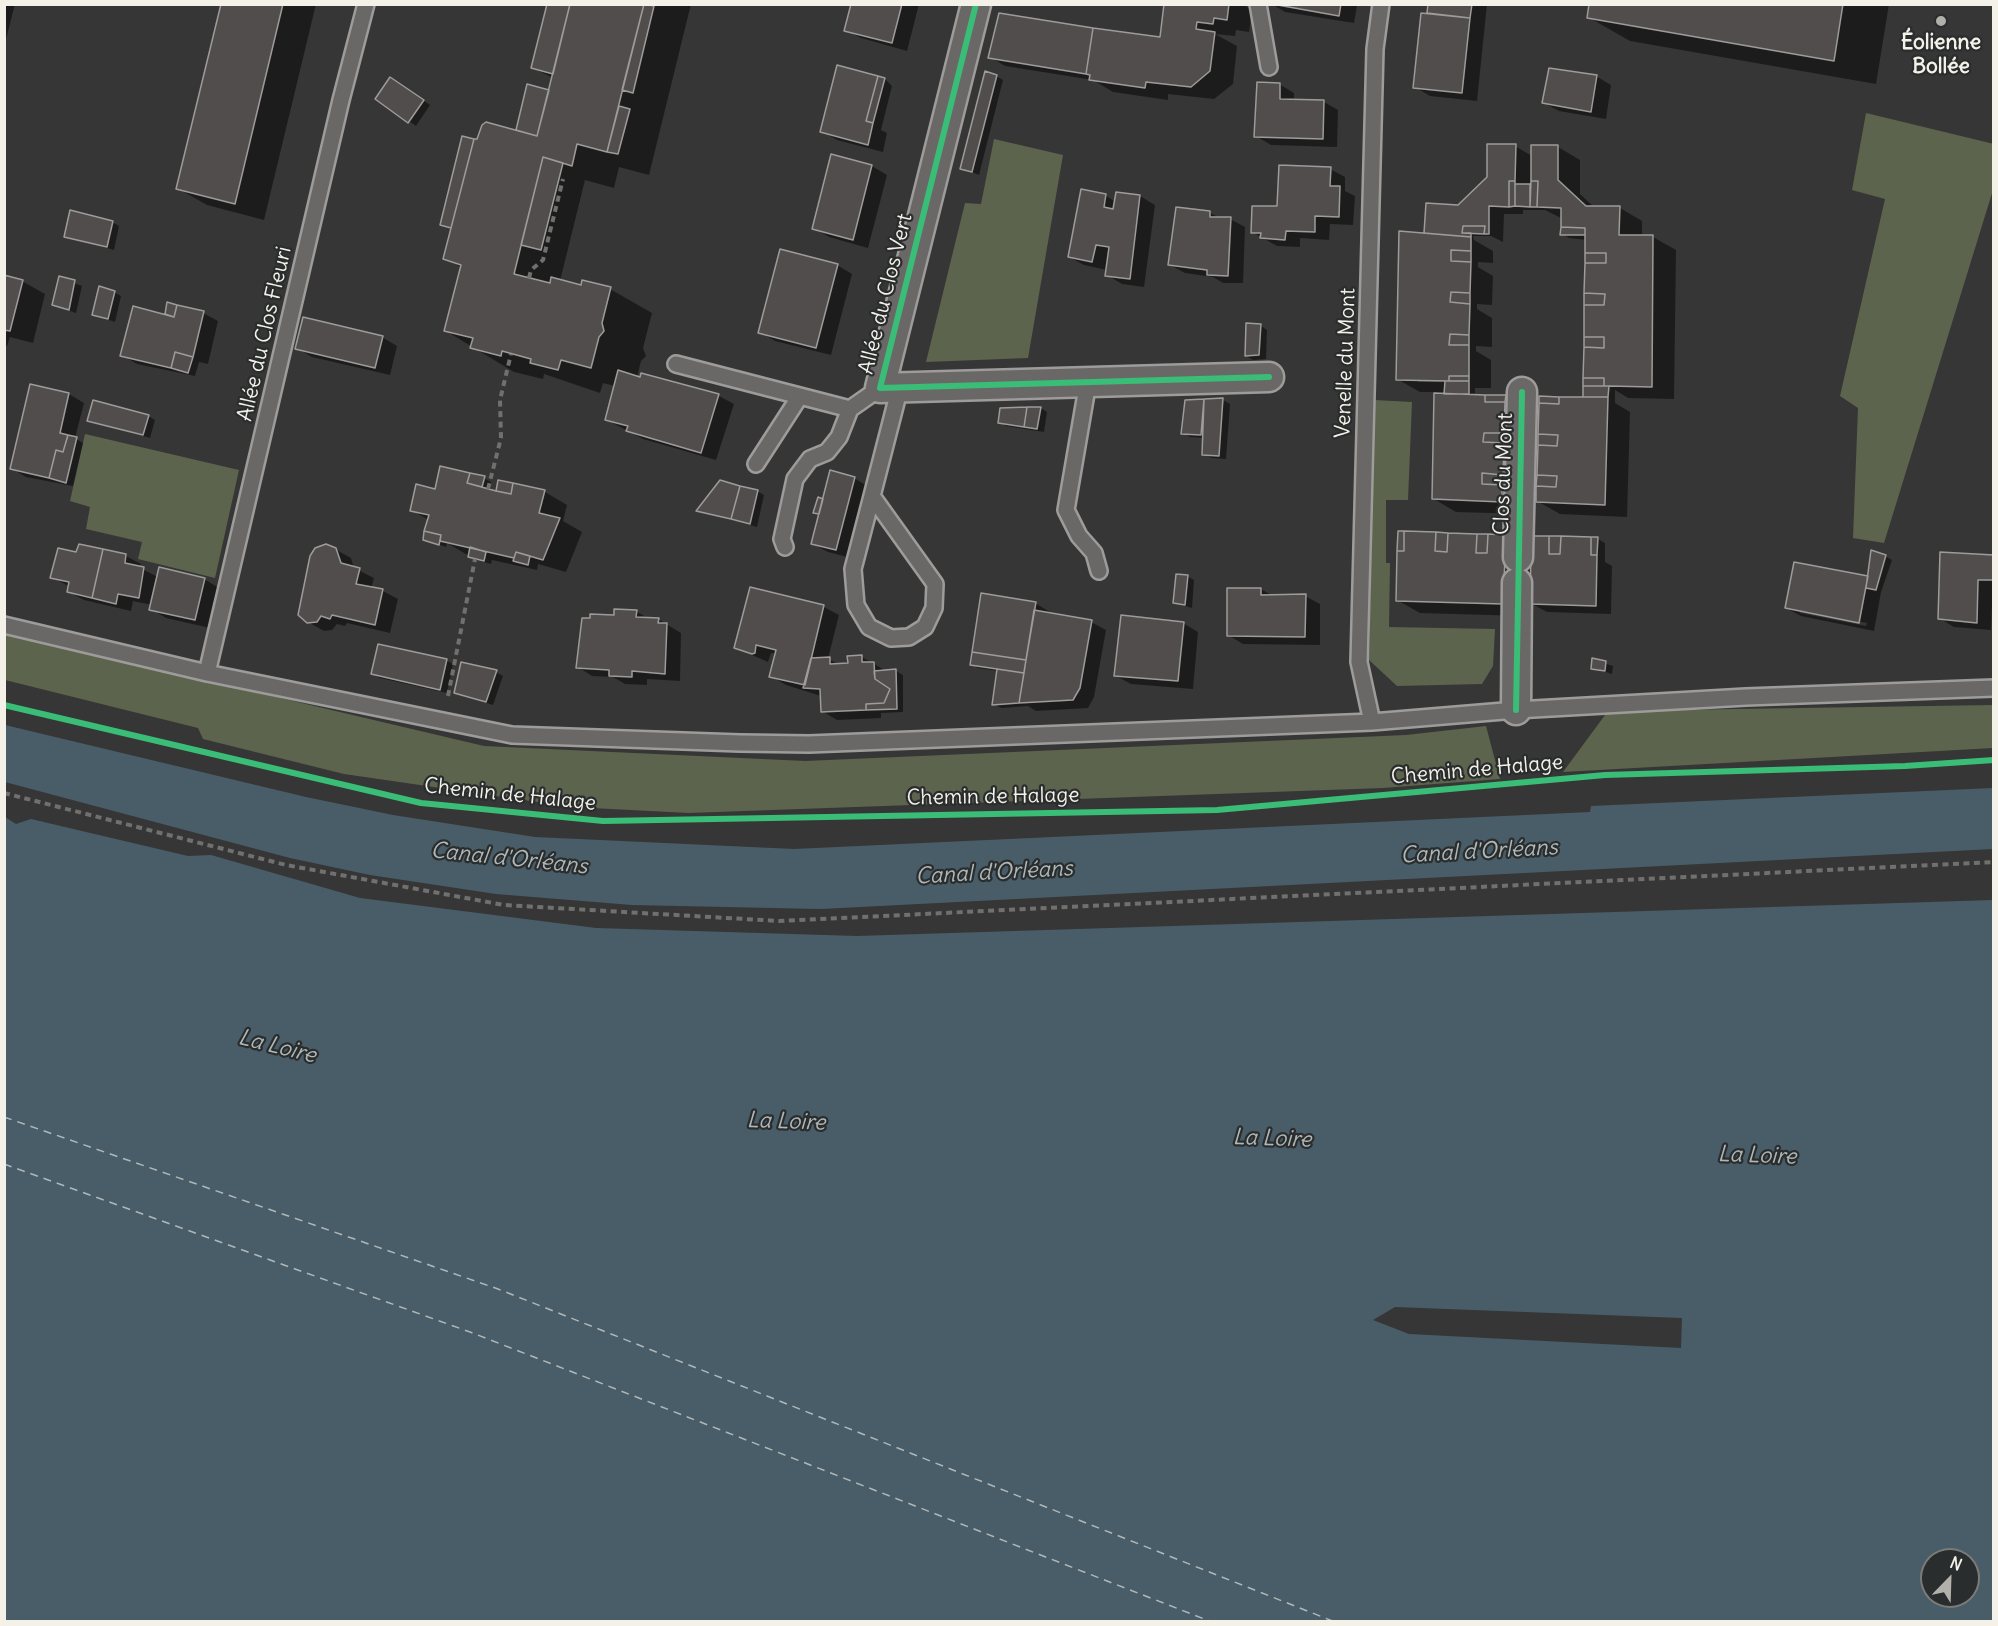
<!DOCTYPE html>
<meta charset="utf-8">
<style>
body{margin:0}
#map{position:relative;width:1998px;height:1626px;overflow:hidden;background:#373636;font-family:Delius,sans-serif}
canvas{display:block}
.frame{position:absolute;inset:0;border:6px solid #f4f1e8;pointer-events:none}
.north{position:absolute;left:1920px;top:1548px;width:60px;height:60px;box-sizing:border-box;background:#2a2d2e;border:2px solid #7b7b78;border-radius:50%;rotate:23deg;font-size:16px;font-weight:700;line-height:24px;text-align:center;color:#f4f1e8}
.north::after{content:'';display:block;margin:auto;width:21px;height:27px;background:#b2b0aa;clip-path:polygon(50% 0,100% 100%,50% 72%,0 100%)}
</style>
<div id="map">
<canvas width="1998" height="1626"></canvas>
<div class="frame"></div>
<div class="north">N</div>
</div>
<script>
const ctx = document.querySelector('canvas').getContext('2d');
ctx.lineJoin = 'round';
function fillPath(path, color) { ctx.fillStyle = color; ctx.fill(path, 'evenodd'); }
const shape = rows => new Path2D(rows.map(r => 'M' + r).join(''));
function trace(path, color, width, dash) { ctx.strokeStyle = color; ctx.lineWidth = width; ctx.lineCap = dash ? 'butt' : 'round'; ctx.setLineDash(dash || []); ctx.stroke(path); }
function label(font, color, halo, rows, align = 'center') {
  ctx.font = font + ' Delius,sans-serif'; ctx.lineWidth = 4.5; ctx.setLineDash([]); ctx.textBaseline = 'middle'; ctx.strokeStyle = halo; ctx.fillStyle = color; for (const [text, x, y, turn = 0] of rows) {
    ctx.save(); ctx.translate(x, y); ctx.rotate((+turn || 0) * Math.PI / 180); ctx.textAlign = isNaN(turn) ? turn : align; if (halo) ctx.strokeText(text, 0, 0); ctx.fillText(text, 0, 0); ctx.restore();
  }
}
fillPath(shape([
 [1866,113,1994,144,1993,190,1884,543,1853,538,1858,408,1840,396,1885,199,1852,190],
 [994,139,1063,155,1028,358,926,362,965,203,981,204],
 [1374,400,1412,402,1408,500,1386,500,1386,563,1390,563,1389,627,1495,629,1493,666,1482,684,1397,686,1369,660],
 [85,434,239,470,215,578,138,559,142,542,86,529,90,507,70,501],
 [5,633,484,746,805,761,1406,735,1486,726,1500,779,1383,788,689,813,572,807,344,774,203,739,198,728,5,680],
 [1993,705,1993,748,1563,772,1608,711]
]), '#5c644e');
fillPath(shape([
 [5,725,306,797,393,815,535,837,794,849,1590,812,1591,806,1993,788,1993,849,821,909,632,905,496,894,370,875,290,858,5,782],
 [5,817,16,824,31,819,188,856,211,855,360,898,596,928,857,936,1993,900,1993,1621,5,1621],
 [1395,1307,1682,1318,1681,1348,1409,1334,1373,1320],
 [1932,1560,1968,1560,1968,1596,1932,1596]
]), '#495d69');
fillPath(shape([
 [4,4,15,4,4,47],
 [222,4,316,4,264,220,207,205,177,188],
 [549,4,691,4,649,175,619,167,614,188,585,180,560,281,610,289,652,313,643,348,646,356,641,361,637,377,641,378,642,375,719,396,734,404,716,460,643,439,607,420,615,386,603,383,600,393,544,374,543,379,514,372,446,331,462,268,445,258,452,229,442,224,463,138,479,141,524,133,518,129,550,92,553,78,533,68],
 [853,4,919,4,907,51,861,38,846,30],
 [1165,4,1242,4,1252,10,1249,32,1236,30,1235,36,1215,34,1237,46,1233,84,1214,99,1168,94,1168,100,1113,92,1093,80,1005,66,990,57,1161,39],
 [1272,4,1373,4,1357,6,1354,23,1285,12],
 [1429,4,1487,4,1477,101,1430,96,1415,87],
 [1590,4,1889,4,1876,84,1630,41,1588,17],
 [996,76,1003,80,979,175,962,168],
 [1596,76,1611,85,1606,119,1559,111,1544,103],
 [885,79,892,86,881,130,887,133,883,152,837,140,822,131],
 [398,82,430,105,416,126,377,99],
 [1279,84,1294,93,1294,101,1324,102,1338,110,1337,147,1271,145,1256,136],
 [1515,146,1532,156,1558,147,1580,160,1580,194,1595,208,1620,208,1642,221,1642,237,1653,237,1676,250,1674,399,1628,398,1615,390,1615,403,1630,412,1627,517,1560,514,1537,501,1589,399,1587,240,1569,238,1562,234,1563,219,1545,210,1523,210,1523,214,1504,214,1503,242,1491,236,1473,236,1474,240,1493,251,1493,263,1478,262,1478,267,1493,276,1492,305,1477,304,1477,309,1492,318,1492,347,1476,346,1476,351,1491,360,1491,388,1475,388,1475,396,1505,397,1512,401,1524,514,1456,512,1434,499,1436,392,1420,392,1397,379,1426,235,1427,205,1459,206],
 [1530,178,1537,183,1530,184],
 [1418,379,1446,379,1446,382,1418,382],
 [832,156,872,166,887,175,868,248,829,237,814,228],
 [1330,169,1345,177,1345,191,1355,196,1353,225,1330,224,1329,240,1300,238,1300,247,1277,246,1252,232],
 [1082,191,1106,196,1116,202,1140,196,1155,205,1144,287,1122,284,1107,275,1107,270,1084,265,1069,257],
 [1210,213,1220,218,1230,219,1245,227,1243,283,1223,283,1213,277,1185,273,1170,265],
 [112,222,119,226,114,250,66,236],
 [837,265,852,274,831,355,775,341,760,332],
 [4,277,22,281,45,294,33,343,10,337,7,346,4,345],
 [60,278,82,286,76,313,53,305],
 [114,292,121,296,115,322,94,315],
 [166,313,203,313,218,321,208,364,199,362,195,376,137,364,122,355,172,317],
 [1260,325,1267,330,1266,359,1253,360,1246,356],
 [382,337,397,346,390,375,312,357,297,348],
 [69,394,84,403,75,438,83,443,73,486,26,477,11,468],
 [1223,400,1230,404,1226,459,1211,458,1204,454,1205,438,1190,437,1183,433,1186,401],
 [1041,408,1047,412,1044,432,1006,426,999,422],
 [148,416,155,420,150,438,89,420],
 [484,478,491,482,491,490,497,492,500,482,545,492,567,505,563,521,582,532,566,572,538,564,537,570,492,560,491,564,476,560,447,543,446,547,424,539,429,520,411,510,436,490],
 [854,478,869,487,851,558,828,552,813,544,820,516,815,513,824,501],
 [757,491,764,495,757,527,698,510],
 [1598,539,1605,543,1605,562,1612,566,1611,614,1547,612,1532,604,1532,586,1525,616,1420,613,1397,600,1528,550],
 [335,549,351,558,354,568,374,578,371,589,383,591,398,599,390,633,347,623,345,626,337,624,332,630,324,631,308,622],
 [77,554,126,556,141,564,140,568,158,577,204,579,219,588,210,628,166,618,151,609,152,605,133,601,131,611,84,600,69,592,70,587,52,577],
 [1885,556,1892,560,1881,592,1874,631,1801,616,1786,608,1869,578],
 [1800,610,1867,623,1866,626,1800,613],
 [1994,556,1991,630,1954,627,1939,618],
 [1187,576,1194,580,1192,608,1175,603],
 [751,589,824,607,839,615,828,659,840,665,849,664,862,657,886,671,896,671,903,675,903,712,881,713,881,718,837,720,822,711,821,696,786,685,771,676,777,654,771,653,768,662,736,648],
 [1261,589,1273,596,1305,596,1320,604,1320,645,1243,644,1228,635],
 [1035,603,1050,612,1050,615,1091,622,1106,630,1094,697,1088,708,1036,711,1028,706,1001,708,994,704,998,671,978,668,971,664],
 [636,611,649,619,658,619,681,633,680,681,647,679,647,685,625,684,613,677,592,676,578,667,615,617],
 [1183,623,1198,632,1193,689,1131,684,1116,676],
 [446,660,453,664,447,693,380,678,373,674],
 [1594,660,1613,666,1612,674,1593,668],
 [496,672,503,676,493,705,456,693]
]), '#0007');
trace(shape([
 [4,1117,498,1289,1335,1622],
 [4,1164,470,1332,1212,1622]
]), '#b0b7b7', 1.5, [8, 6]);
const building = shape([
 [221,4,283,4,235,204,176,189,221,4],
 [547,4,570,4,553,74,531,68,547,4],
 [570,4,644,4,607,152,577,144,572,166,543,157,514,274,550,283,551,277,581,285,582,280,611,287,602,323,604,331,599,337,591,368,561,360,558,370,530,363,531,359,502,351,501,356,470,348,473,338,444,331,461,265,443,259,474,139,477,139,482,125,486,122,537,136,570,4],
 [644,4,654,6,633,93,622,90,644,4],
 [851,4,902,4,892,43,844,31,851,4],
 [1164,4,1229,4,1227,20,1214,18,1213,24,1197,22,1196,29,1215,32,1210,71,1191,87,1146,82,1145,88,1089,80,1090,75,1086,74,1093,28,1160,37,1164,4],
 [1272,4,1341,4,1339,16,1272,4],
 [1428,4,1472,4,1470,18,1427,13,1428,4],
 [1589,4,1843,4,1834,61,1587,18,1589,4],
 [999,13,1093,28,1086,74,988,58,999,13],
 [1421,13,1470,18,1462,93,1413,88,1421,13],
 [837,65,878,76,866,121,873,123,868,145,820,132,837,65],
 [1549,68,1597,75,1591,112,1542,103,1549,68],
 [985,71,997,75,972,172,960,169,985,71],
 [878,76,885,78,873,123,866,121,878,76],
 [390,77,424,100,408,123,375,99,390,77],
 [1257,82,1280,83,1280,99,1324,100,1323,139,1254,137,1257,82],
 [527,84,549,90,537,136,516,130,527,84],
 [619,106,630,109,618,154,607,152,619,106],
 [462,136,474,139,451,228,440,225,462,136],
 [1487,144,1516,144,1515,181,1509,181,1509,207,1489,206,1489,234,1484,234,1485,226,1463,226,1462,233,1471,233,1471,237,1424,233,1426,203,1458,205,1487,177,1487,144],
 [1531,145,1558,145,1558,180,1586,206,1620,206,1619,235,1653,235,1652,387,1609,386,1604,386,1604,378,1583,378,1584,347,1604,348,1604,337,1584,337,1584,305,1604,305,1605,294,1584,293,1585,263,1606,263,1606,253,1585,253,1585,228,1561,227,1561,208,1537,207,1538,181,1531,181,1531,145],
 [831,154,872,165,853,240,812,229,831,154],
 [543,157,563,163,541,250,521,245,543,157],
 [1279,165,1331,167,1330,186,1340,186,1339,217,1315,216,1315,232,1286,231,1285,240,1260,238,1261,233,1251,233,1252,206,1277,206,1279,165],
 [1509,181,1515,181,1515,206,1509,207,1509,181],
 [1531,181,1538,181,1537,207,1530,207,1531,181],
 [1515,184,1530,184,1530,207,1515,206,1515,184],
 [1081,189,1106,194,1104,207,1113,209,1116,192,1140,195,1130,279,1105,276,1109,247,1096,245,1092,262,1068,257,1081,189],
 [1176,207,1210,211,1210,217,1231,217,1228,276,1207,275,1207,270,1168,265,1176,207],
 [70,210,113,221,107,247,64,237,70,210],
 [1463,226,1485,226,1484,234,1462,233,1463,226],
 [1561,227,1585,228,1585,235,1560,235,1561,227],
 [1399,231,1471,237,1471,251,1451,250,1451,261,1471,262,1470,293,1451,292,1450,302,1470,304,1469,335,1450,334,1449,345,1469,345,1469,376,1449,376,1449,381,1396,380,1399,231],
 [780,249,838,264,816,348,758,333,780,249],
 [1451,250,1471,251,1471,262,1451,261,1451,250],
 [1585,253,1606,253,1606,263,1585,263,1585,253],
 [4,275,23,280,10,331,4,330,4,275],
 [59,276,75,280,69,310,52,305,59,276],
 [99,286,115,291,108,319,92,315,99,286],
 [1451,292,1470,293,1470,304,1450,302,1451,292],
 [1584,293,1605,294,1604,305,1584,305,1584,293],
 [167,302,177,305,174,317,165,314,167,302],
 [177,305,204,311,193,357,175,352,171,368,120,356,133,306,174,317,177,305],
 [303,317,383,336,375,368,295,349,303,317],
 [1246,323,1261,324,1259,355,1245,356,1246,323],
 [1450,334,1469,335,1469,345,1449,345,1450,334],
 [1584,337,1604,337,1604,348,1584,347,1584,337],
 [175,352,193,357,188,373,171,368,175,352],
 [618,370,640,377,641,373,719,394,701,453,626,431,628,426,605,420,618,370],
 [1449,376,1469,376,1469,381,1449,381,1449,376],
 [1583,378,1604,378,1604,386,1583,386,1583,378],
 [1445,381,1469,381,1469,394,1444,394,1445,381],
 [30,384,69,393,60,433,68,435,63,452,56,450,49,478,10,469,30,384],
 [1583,386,1609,386,1608,397,1583,397,1583,386],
 [1434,393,1485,395,1485,402,1505,402,1504,433,1484,433,1483,442,1504,443,1503,475,1482,473,1482,484,1502,485,1502,502,1432,499,1434,393],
 [1485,395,1506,395,1505,402,1485,402,1485,395],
 [1539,396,1559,397,1559,404,1539,403,1539,396],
 [1559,397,1608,397,1605,505,1536,502,1536,486,1556,487,1557,476,1537,475,1538,445,1557,446,1558,435,1538,434,1539,403,1559,404,1559,397],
 [1223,398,1219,456,1202,455,1204,399,1223,398],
 [1204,399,1201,435,1181,434,1185,400,1204,399],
 [93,400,149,415,143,435,87,421,93,400],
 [1027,407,1024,427,998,423,1000,408,1027,407],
 [1027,407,1041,407,1037,429,1024,427,1027,407],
 [1484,433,1504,433,1504,443,1483,442,1484,433],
 [1538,434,1558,435,1557,446,1538,445,1538,434],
 [68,435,77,437,66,483,49,478,56,450,63,452,68,435],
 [440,466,470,473,467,483,496,491,511,494,513,483,545,490,539,513,560,518,543,560,516,552,514,558,440,541,441,535,424,531,429,515,410,511,416,484,435,489,440,466],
 [830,470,855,477,836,550,811,544,830,470],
 [470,473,485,476,482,487,467,483,470,473],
 [1482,473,1503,475,1502,485,1482,484,1482,473],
 [1537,475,1557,476,1556,487,1536,486,1537,475],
 [498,480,513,483,511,494,496,491,498,480],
 [720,480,740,486,731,519,696,511,720,480],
 [740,486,758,490,750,524,731,519,740,486],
 [818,497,823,499,819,514,813,513,818,497],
 [424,531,441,535,439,545,423,540,424,531],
 [1398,531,1404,531,1404,551,1397,551,1398,531],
 [1404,531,1436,532,1435,551,1447,552,1448,533,1477,534,1476,553,1487,553,1488,534,1506,535,1503,604,1396,601,1397,551,1404,551,1404,531],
 [1436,532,1448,533,1447,552,1435,551,1436,532],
 [1477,534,1488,534,1487,553,1476,553,1477,534],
 [1534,536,1549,536,1549,554,1560,554,1561,536,1591,537,1591,555,1597,555,1596,606,1530,604,1531,545,1534,536],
 [1549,536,1561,536,1560,554,1549,554,1549,536],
 [1591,537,1598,537,1597,555,1591,555,1591,537],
 [79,544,103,549,92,598,67,592,69,582,50,578,58,548,76,552,79,544],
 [326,544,336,548,341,563,360,568,356,584,383,589,375,625,332,615,330,619,321,616,317,622,307,623,298,615,310,556,315,548,326,544],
 [470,547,486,552,484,561,468,557,470,547],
 [103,549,126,554,125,563,144,567,139,598,118,594,116,604,92,598,103,549],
 [1871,550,1886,555,1876,590,1866,588,1871,550],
 [516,552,530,556,528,565,513,561,516,552],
 [1940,552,1994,555,1994,580,1978,580,1977,623,1938,619,1940,552],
 [1794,562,1868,576,1859,623,1785,608,1794,562],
 [159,567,205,578,195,620,149,610,159,567],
 [1176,574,1188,575,1185,605,1173,603,1176,574],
 [750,587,824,605,805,685,769,677,776,650,756,645,755,653,752,654,734,648,750,587],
 [1227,588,1261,588,1261,595,1306,594,1305,637,1227,636,1227,588],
 [981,593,1036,602,1026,660,972,652,981,593],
 [614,609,637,610,636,617,659,618,658,623,667,623,665,674,632,671,632,677,609,676,609,670,576,668,582,618,590,618,590,614,614,615,614,609],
 [1034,610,1092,620,1080,688,1073,700,1019,703,1034,610],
 [1121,615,1184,622,1178,681,1114,676,1121,615],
 [378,644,447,659,440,690,371,674,378,644],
 [972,652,1026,660,1024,673,970,665,972,652],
 [862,655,862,662,874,662,875,679,890,689,884,703,866,704,866,710,821,712,820,689,803,688,811,658,830,657,830,664,848,663,847,656,862,655],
 [1592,658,1606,661,1605,671,1591,669,1592,658],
 [461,662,497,670,486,702,454,693,461,662],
 [896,669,897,709,866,710,866,704,884,703,890,689,875,679,874,671,896,669],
 [997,669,1024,673,1019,703,992,705,997,669]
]);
fillPath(building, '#514d4d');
trace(building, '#9d9c9a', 1.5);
const lane = shape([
 [1258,4,1269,67],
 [676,364,850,409],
 [1088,382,1066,510,1079,536,1094,553,1099,571],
 [756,464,800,396],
 [872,496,935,584,934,608,925,627,909,637,891,638,869,627,856,605,853,569,872,496,900,387],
 [785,547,782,539,795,479,810,459,827,452,839,437,850,409,880,388],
 [4,625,207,673,512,735,740,743,809,744,1372,722,1516,710,1746,697,1994,688],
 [207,673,341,100,366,4],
 [1372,722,1359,662,1375,49,1381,4]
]);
const street = shape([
 [976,4,880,388,1269,377],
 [1518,557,1522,392],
 [1516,710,1517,583]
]);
trace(lane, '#9d9c9a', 20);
trace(street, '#9d9c9a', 33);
trace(shape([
 [529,278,531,270,543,260,563,179],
 [488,489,501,438,500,400,511,354],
 [448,696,475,559],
 [4,793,286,865,504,905,779,921,1994,862]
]), '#70706f', 4, [6, 4.5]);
trace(lane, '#696866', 15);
trace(street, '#696866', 28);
trace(shape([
 [976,4,880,388,1269,377],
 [4,705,421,803,603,821,1217,810,1605,775,1905,766,1994,760],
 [1516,710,1522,392]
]), '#3abd76', 6);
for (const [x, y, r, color] of [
 [1941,21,6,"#b2b0aa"]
]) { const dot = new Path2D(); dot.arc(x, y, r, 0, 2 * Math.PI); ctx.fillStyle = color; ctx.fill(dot); trace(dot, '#2a2d2e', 2); }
label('bold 21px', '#f4f1e8', '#2a2d2e', [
 ["Éolienne",1941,43],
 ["Bollée",1941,67]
]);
label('21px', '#f4f1e8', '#2a2d2e', [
 ["Allée du Clos Vert",886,294,-76],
 ["Allée du Clos Fleuri",265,334,-77],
 ["Venelle du Mont",1346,363,-88],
 ["Clos du Mont",1504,474,-88],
 ["Chemin de Halage",1477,770,-5],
 ["Chemin de Halage",510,795,6],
 ["Chemin de Halage",993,797,-1]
]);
label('italic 22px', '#b0b7b7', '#2a2d2e', [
 ["Canal d'Orléans",1479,852,-3],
 ["Canal d'Orléans",509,859,6],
 ["Canal d'Orléans",994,873,-3],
 ["La Loire",277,1047,14],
 ["La Loire",786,1122,2],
 ["La Loire",1272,1139,2],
 ["La Loire",1757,1156,2]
]);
</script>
